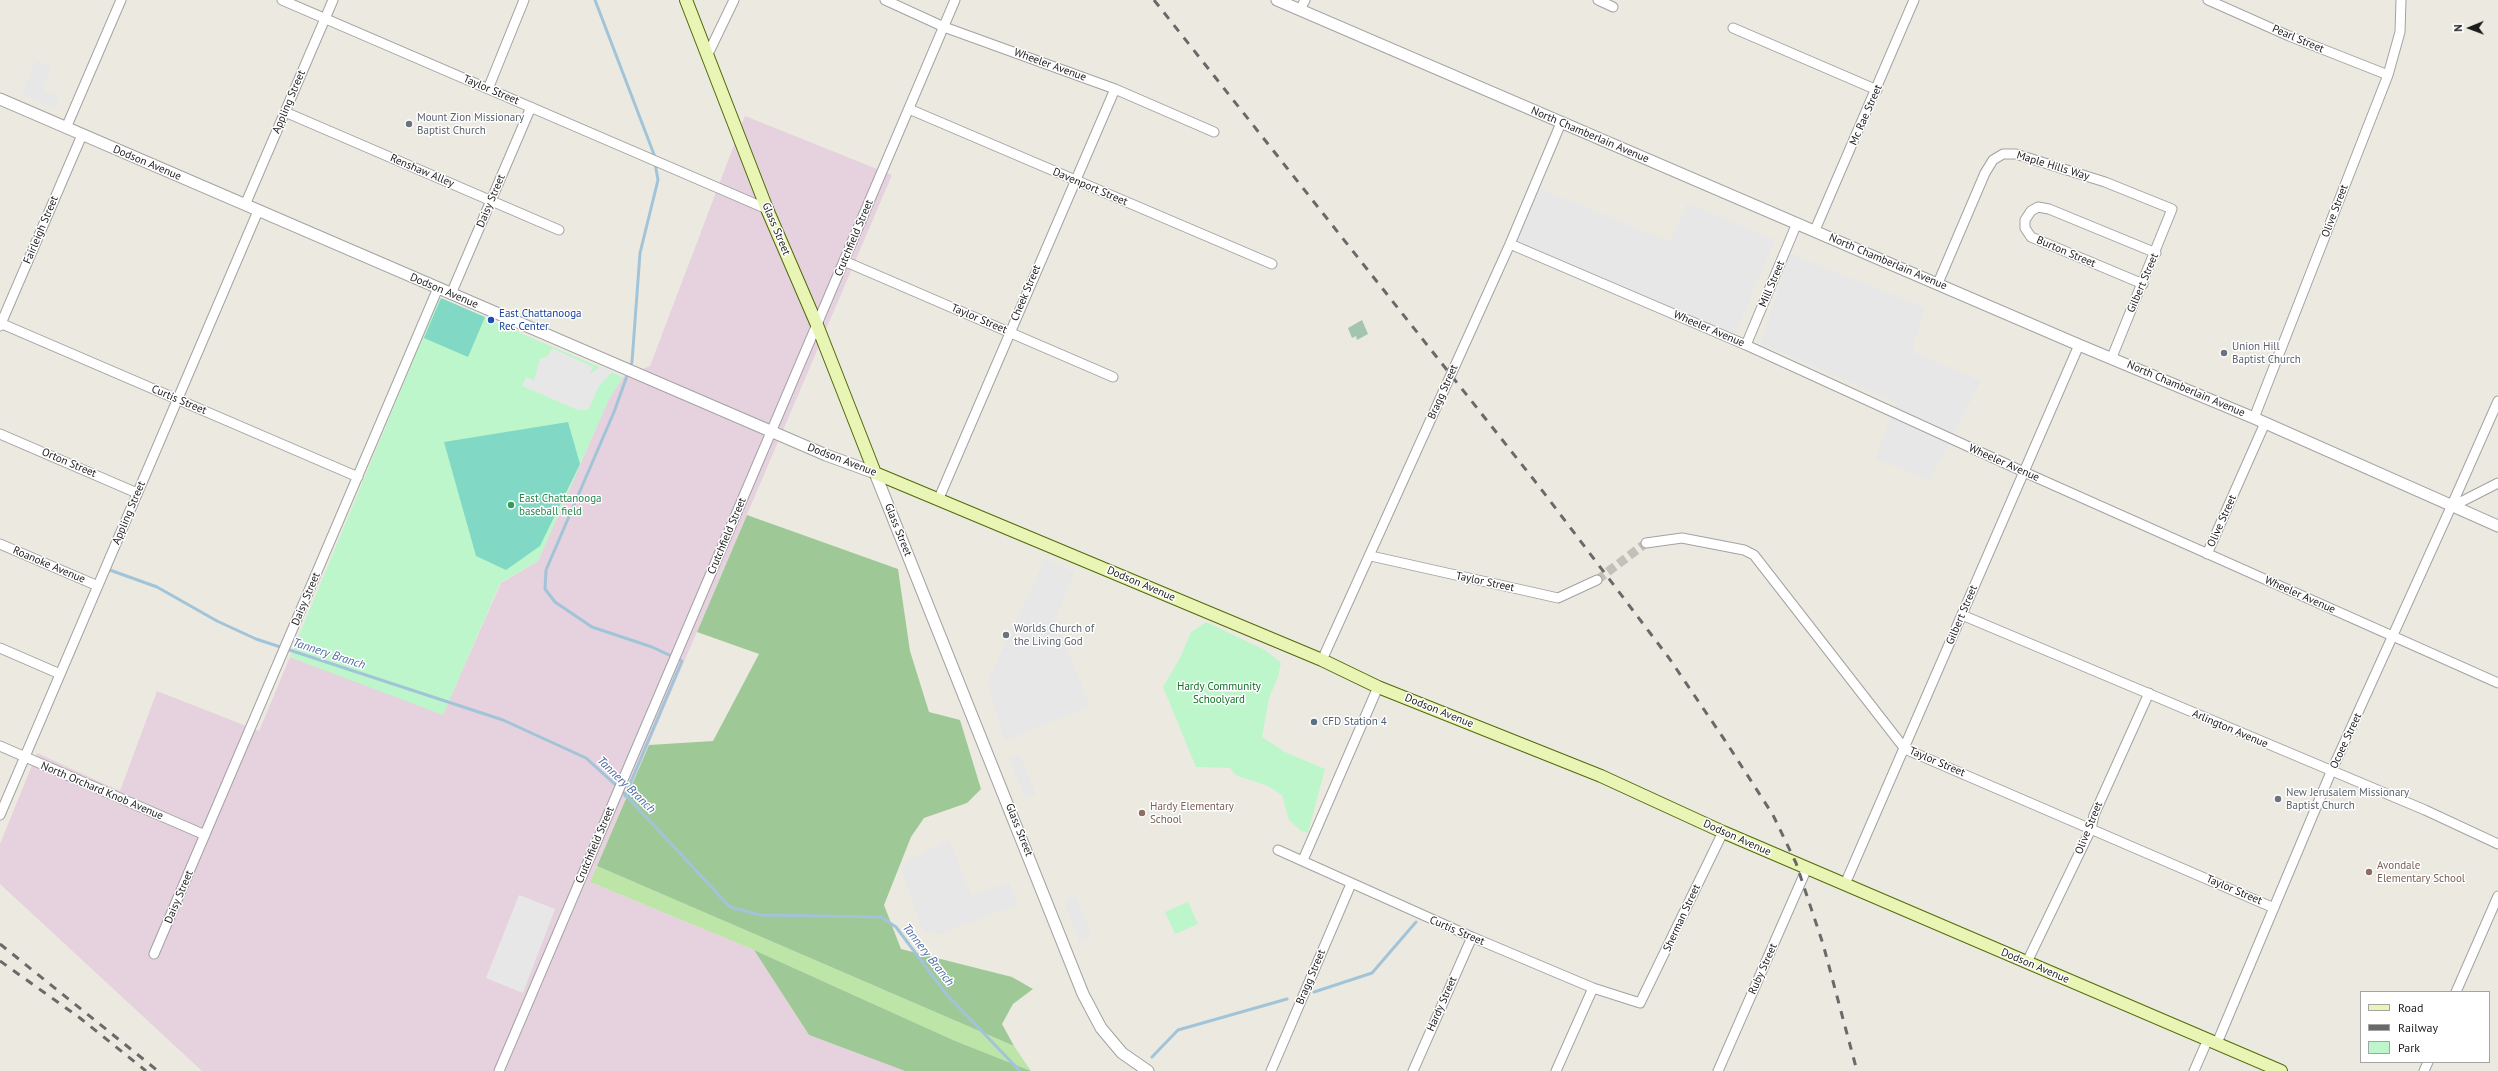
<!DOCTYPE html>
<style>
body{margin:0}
#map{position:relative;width:2498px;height:1071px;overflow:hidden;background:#eceae0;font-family:"PT Sans",sans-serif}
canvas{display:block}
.legend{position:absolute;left:2360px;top:991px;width:130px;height:72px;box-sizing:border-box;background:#fff;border:1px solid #a4a4a4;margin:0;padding:5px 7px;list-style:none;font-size:12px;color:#1b1b1b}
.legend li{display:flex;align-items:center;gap:8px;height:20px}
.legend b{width:20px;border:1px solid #a4a4a4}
.north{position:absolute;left:2450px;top:8px;width:40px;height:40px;-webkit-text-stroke:3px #fff;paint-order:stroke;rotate:269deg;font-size:11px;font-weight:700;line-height:16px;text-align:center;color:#1b1b1b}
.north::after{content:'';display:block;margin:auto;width:14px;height:18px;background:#1b1b1b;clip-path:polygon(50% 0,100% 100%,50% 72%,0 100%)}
</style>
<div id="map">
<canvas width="2498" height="1071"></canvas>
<ul class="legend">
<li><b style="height:5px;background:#e8f5b5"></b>Road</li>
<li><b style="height:5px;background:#696969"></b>Railway</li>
<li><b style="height:11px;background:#bdf6ca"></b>Park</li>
</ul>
<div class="north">N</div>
</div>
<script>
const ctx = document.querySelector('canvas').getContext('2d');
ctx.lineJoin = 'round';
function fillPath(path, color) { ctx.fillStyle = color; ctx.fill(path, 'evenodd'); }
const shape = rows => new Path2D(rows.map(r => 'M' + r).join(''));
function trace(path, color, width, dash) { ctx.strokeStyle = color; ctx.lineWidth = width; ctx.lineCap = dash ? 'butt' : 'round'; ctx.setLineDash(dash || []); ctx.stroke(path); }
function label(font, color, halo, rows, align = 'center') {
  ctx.font = font + ' "PT Sans",sans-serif'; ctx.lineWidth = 3; ctx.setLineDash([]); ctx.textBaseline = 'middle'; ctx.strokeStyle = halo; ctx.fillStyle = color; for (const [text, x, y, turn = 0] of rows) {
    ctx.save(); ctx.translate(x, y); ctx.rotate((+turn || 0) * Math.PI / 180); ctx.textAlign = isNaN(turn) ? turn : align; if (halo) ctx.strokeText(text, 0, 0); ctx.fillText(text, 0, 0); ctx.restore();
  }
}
fillPath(shape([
 [745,116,892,175,590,882,754,950,809,1035,905,1071,202,1071,0,884,0,844,37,753,120,791,157,691,259,731,290,657,443,714,501,583,538,561,608,401,623,377,650,366]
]), '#e5d2de');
fillPath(shape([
 [597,866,1014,1046,1031,1071,953,1040,754,950,590,882]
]), '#bce5a7');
fillPath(shape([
 [747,515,898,569,910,651,929,712,960,720,981,789,967,803,924,818,911,837,884,905,901,949,1012,977,1033,989,1013,1004,1002,1024,1014,1046,597,866,649,745,713,741,759,654,697,632],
 [754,950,953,1040,1031,1071,905,1071,809,1035]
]), '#9ec997');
fillPath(shape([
 [1362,320,1368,334,1357,340,1356,336,1352,338,1348,328]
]), '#a3c4ad');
fillPath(shape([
 [439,298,623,377,608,401,538,561,500,583,443,715,290,657],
 [1206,622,1265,650,1281,663,1278,677,1269,698,1262,737,1285,752,1325,769,1308,833,1300,830,1289,820,1282,795,1268,786,1235,775,1230,768,1196,767,1163,687,1180,658,1191,632],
 [1188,902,1198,924,1175,934,1165,912]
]), '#bdf6ca');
fillPath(shape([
 [441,298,485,317,468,357,424,338],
 [568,422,580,464,540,546,506,570,476,556,444,442]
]), '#81d8c4');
fillPath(shape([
 [36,60,52,66,42,90,59,97,54,108,22,95],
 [1537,187,1670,242,1687,203,1775,240,1735,335,1514,243],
 [1790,254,1925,308,1912,351,1981,381,1929,481,1875,458,1897,403,1760,343],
 [552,348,593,367,590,374,601,366,613,371,599,386,588,410,578,410,522,386,526,377,534,380,540,359,548,356],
 [1045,559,1075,572,1055,619,1090,706,1004,741,987,682],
 [1020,755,1036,794,1025,798,1009,759],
 [949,839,972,896,1009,882,1018,904,938,935,922,930,900,865],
 [519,895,555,909,523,993,486,978],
 [1076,896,1092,936,1079,941,1064,901]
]), '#e7e7e7');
trace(shape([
 [595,0,655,157],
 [107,569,157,587,217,621,256,639,503,720,586,758,620,789,730,907,760,915,881,917,896,927,947,995,1020,1071],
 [625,796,682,661,652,647,592,627,555,602,545,589,546,570,614,412,632,362,640,253,658,180,655,163],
 [1314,992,1372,973,1416,922],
 [1152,1057,1178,1030,1287,999]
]), '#a2c4d8', 3);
trace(shape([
 [1597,580,1646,543]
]), '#c2c1b9', 9, [9, 4.5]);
const minor = shape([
 [282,0,767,209],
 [885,0,944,27,1115,89,1214,132],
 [1598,0,1613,7],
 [2208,0,2289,36,2388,75],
 [1300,10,1305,0],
 [1733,28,1877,90],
 [708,54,734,0],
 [488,89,524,0],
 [909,109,1272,264],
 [285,112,559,230],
 [66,128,121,0],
 [245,205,333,0],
 [1815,230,1914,0],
 [1510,244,1746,345,2024,472,2498,683],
 [844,261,1113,377],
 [1938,283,1985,173,1993,160,2003,154,2016,154,2105,182,2172,209,2112,357],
 [2143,284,2031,237,2025,228,2025,220,2031,211,2038,207,2049,209,2156,253],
 [451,294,531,107],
 [0,323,358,477],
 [0,326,82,135],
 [1746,345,1797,223],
 [2254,418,2388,75,2400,32,2401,0],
 [0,434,137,493],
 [939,498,1115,89],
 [2451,507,2498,401],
 [1646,543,1682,538,1744,550,1754,555,1905,749,2274,908],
 [0,544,98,586],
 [2207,554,2265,423],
 [1371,556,1558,598,1597,580],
 [1962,615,2425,810,2498,844],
 [0,648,60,674],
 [1322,660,1510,244,1561,123],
 [0,746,205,835],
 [0,815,258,211],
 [1278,850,1472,937,1593,988,1640,1003,1723,832],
 [1303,860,1378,687],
 [1845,884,2079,345],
 [154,954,438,288],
 [2027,962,2091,829,2094,815,2149,693],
 [2456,992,2498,896],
 [2217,1043,2331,772,2451,507,2498,483],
 [499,1071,955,0],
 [1271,1071,1351,884],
 [1413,1071,1472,937],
 [1556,1071,1593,988],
 [1718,1071,1807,868],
 [2194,1071,2208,1039],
 [2424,1071,2428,1062]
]);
const tertiary = shape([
 [1277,0,2079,345,2254,418,2498,526],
 [0,99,826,455,875,473,1083,994,1101,1028,1122,1053,1148,1071]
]);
const secondary = shape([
 [686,0,767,209,817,325,875,473,1322,660,1378,687,1601,776,1723,832,2281,1071]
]);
trace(minor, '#a2a2a2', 11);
trace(tertiary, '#a2a2a2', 13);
trace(secondary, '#50690a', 14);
trace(minor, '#fff', 9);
trace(tertiary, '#fff', 11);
trace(secondary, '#e8f5b5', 12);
trace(shape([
 [1154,0,1538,485,1669,658,1726,742,1773,815,1796,863,1823,944,1857,1071],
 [0,944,158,1071],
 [0,961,80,1018,146,1071]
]), '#696969', 3, [8, 8]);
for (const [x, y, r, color] of [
 [409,124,4,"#6b7280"],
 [491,320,4,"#1a4fb4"],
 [2224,353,4,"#6b7280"],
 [511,505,4,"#2e9e5b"],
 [1006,635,4,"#6b7280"],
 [1314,722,4,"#5c6f8a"],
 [2278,799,4,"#6b7280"],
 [1142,813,4,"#8d6e63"],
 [2369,872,4,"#8d6e63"]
]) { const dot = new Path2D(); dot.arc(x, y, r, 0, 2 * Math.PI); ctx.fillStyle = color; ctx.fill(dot); trace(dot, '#fff', 1.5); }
label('11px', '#1b1b1b', '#fff', [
 ["Pearl Street",2298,39,23],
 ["Wheeler Avenue",1050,65,20],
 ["Taylor Street",491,90,23],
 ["Appling Street",289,102,-67],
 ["Mc Rae Street",1866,115,-66],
 ["North Chamberlain Avenue",1590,135,23],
 ["Dodson Avenue",147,163,23],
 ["Maple Hills Way",2053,166,17],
 ["Renshaw Alley",422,171,23],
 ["Davenport Street",1090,187,23],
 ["Daisy Street",491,201,-67],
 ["Olive Street",2335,211,-69],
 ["Glass Street",776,229,67],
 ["Fairleigh Street",41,230,-67],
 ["Crutchfield Street",854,238,-67],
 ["Burton Street",2066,252,23],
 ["North Chamberlain Avenue",1888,262,23],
 ["Gilbert Street",2143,283,-67],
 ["Mill Street",1772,284,-67],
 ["Dodson Avenue",444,291,23],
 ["Cheek Street",1026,293,-67],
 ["Taylor Street",979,319,23],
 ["Wheeler Avenue",1709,329,23],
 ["North Chamberlain Avenue",2186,389,23],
 ["Bragg Street",1443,392,-66],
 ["Curtis Street",179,400,23],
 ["Dodson Avenue",842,460,21],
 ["Orton Street",69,463,23],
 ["Wheeler Avenue",2004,463,24],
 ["Appling Street",129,513,-67],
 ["Olive Street",2222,521,-66],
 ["Glass Street",898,530,68],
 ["Crutchfield Street",727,536,-67],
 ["Roanoke Avenue",49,565,23],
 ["Taylor Street",1485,582,12],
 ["Dodson Avenue",1141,584,23],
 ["Wheeler Avenue",2300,595,24],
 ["Daisy Street",306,599,-67],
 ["Gilbert Street",1962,615,-67],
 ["Dodson Avenue",1439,711,22],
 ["Arlington Avenue",2230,729,23],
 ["Ocoee Street",2346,741,-65],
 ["Taylor Street",1937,762,23],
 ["North Orchard Knob Avenue",102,791,23],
 ["Olive Street",2089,828,-68],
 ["Glass Street",1019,830,68],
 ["Dodson Avenue",1737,838,24],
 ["Crutchfield Street",595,845,-67],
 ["Taylor Street",2234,890,23],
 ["Daisy Street",179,897,-67],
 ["Sherman Street",1682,918,-65],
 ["Curtis Street",1457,931,23],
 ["Dodson Avenue",2035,966,23],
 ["Ruby Street",1763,969,-66],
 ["Bragg Street",1311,977,-67],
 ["Hardy Street",1442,1004,-66]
]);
label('11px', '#5b616d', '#fff', [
 ["Mount Zion Missionary",417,118],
 ["Baptist Church",417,131],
 ["Union Hill",2232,347],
 ["Baptist Church",2232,360],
 ["Worlds Church of",1014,629],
 ["the Living God",1014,642],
 ["New Jerusalem Missionary",2286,793],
 ["Baptist Church",2286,806]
], 'left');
label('11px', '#164399', '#fff', [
 ["East Chattanooga",499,314],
 ["Rec Center",499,327]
], 'left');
label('11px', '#27864d', '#fff', [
 ["East Chattanooga",519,499],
 ["baseball field",519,512]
], 'left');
label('11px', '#107127', '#fff', [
 ["Hardy Community",1219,687],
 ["Schoolyard",1219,700]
]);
label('11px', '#4e5e75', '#fff', [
 ["CFD Station 4",1322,722]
], 'left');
label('11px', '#785e54', '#fff', [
 ["Hardy Elementary",1150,807],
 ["School",1150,820],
 ["Avondale",2377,866],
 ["Elementary School",2377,879]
], 'left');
label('italic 12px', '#4d6ba4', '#fff', [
 ["Tannery Branch",329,654,18],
 ["Tannery Branch",626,785,44],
 ["Tannery Branch",928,955,52]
]);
</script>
